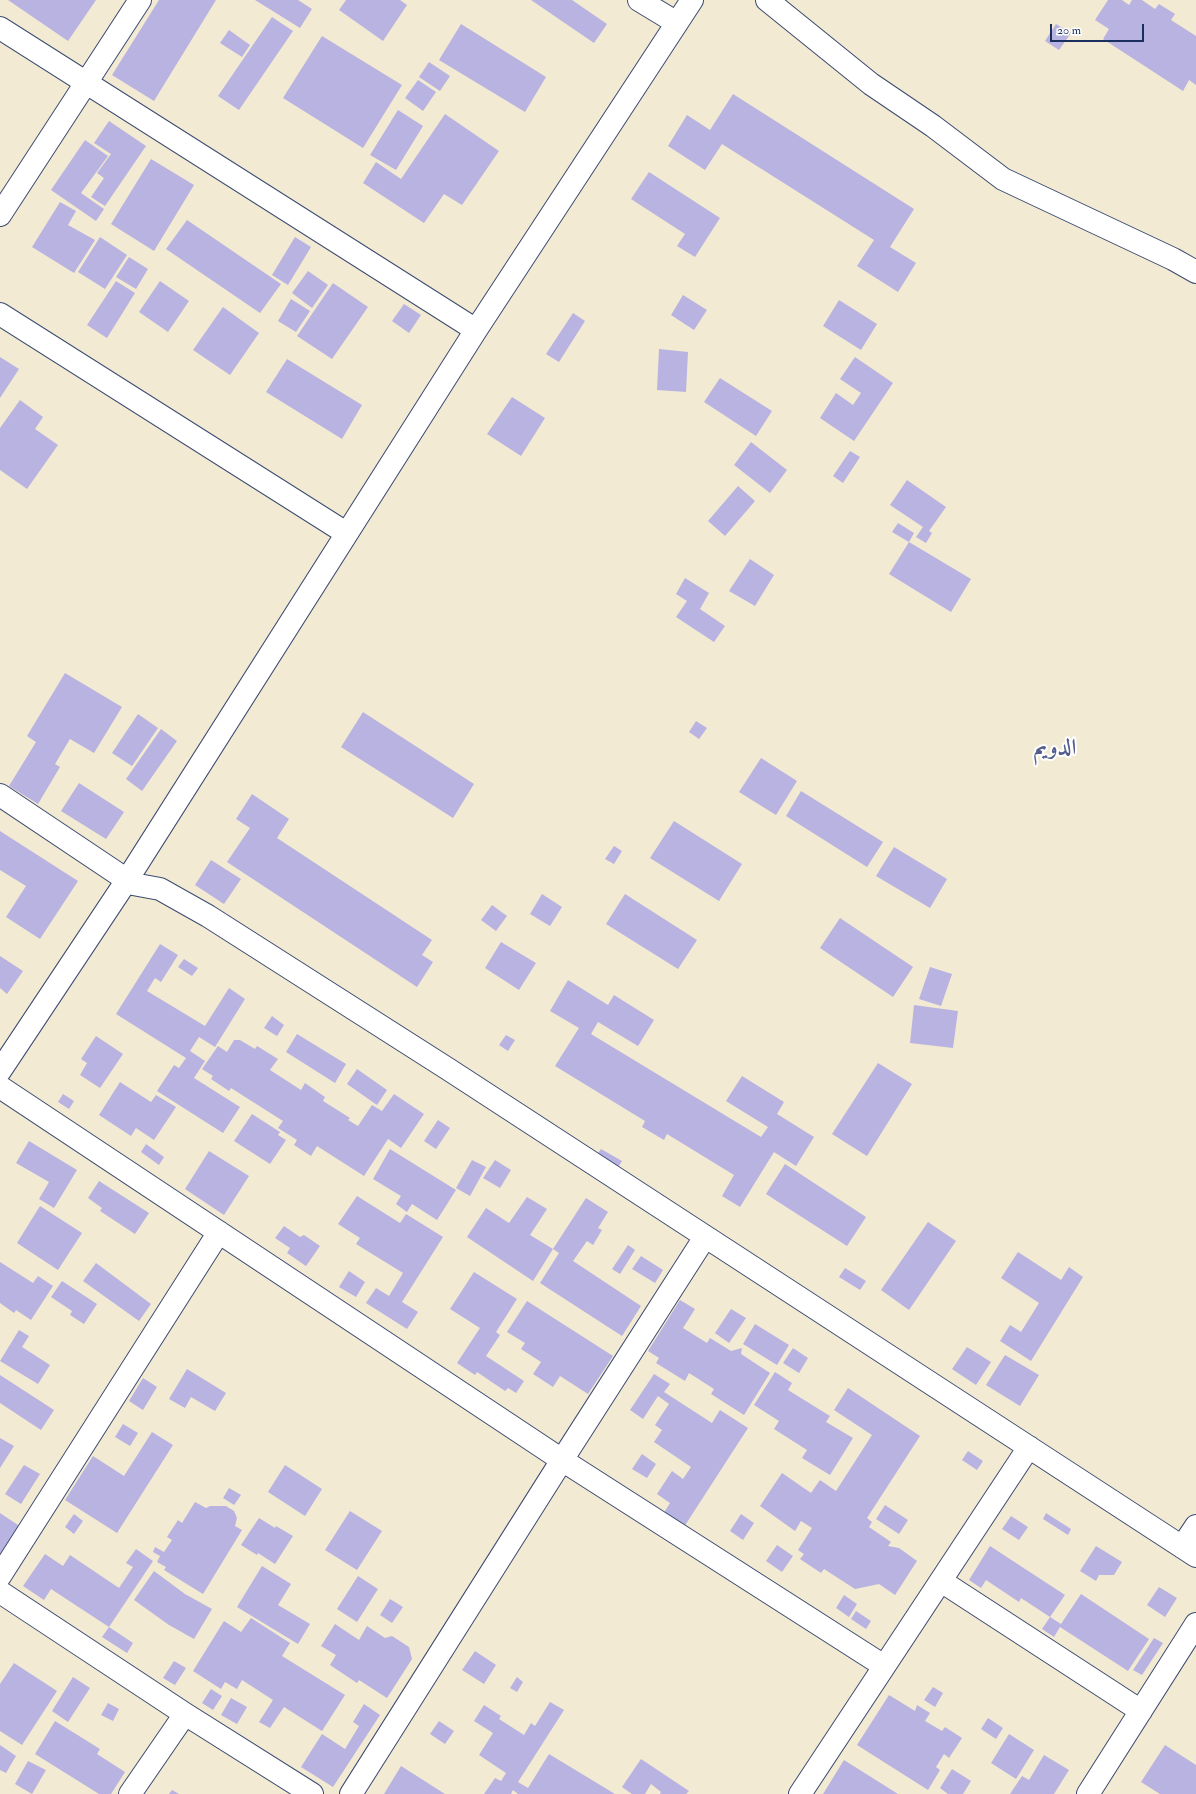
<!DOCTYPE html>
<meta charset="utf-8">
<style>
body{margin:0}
#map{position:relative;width:1196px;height:1794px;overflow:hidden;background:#f3ead3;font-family:"IM FELL Double Pica",serif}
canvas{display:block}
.scale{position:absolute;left:1050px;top:24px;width:94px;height:18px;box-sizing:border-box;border:2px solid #1b2f5e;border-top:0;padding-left:5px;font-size:12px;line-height:14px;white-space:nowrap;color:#1b2f5e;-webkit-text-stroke:3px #fff;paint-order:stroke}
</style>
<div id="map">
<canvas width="1196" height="1794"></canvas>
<div class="scale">20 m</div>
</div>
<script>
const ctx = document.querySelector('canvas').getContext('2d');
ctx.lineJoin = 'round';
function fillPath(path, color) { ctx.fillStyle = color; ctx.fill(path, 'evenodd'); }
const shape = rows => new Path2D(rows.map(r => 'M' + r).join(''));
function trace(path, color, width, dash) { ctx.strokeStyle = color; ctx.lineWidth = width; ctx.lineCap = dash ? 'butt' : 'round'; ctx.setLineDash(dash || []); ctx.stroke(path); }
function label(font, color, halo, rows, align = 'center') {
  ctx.font = font + ' "IM FELL Double Pica",Amiri,serif'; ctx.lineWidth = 4; ctx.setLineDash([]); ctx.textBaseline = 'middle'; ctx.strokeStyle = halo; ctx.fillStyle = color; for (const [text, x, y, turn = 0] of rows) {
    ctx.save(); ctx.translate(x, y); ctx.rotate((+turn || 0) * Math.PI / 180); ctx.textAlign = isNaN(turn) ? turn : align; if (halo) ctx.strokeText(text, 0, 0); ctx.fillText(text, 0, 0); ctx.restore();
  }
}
fillPath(shape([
 [8,0,96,0,68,41],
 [159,0,216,0,154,101,112,75],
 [255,0,298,0,312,9,300,28],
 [346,0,400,0,407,5,383,41,339,10],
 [531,0,572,0,607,24,594,43],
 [1108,0,1122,0,1129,5,1132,0,1142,0,1155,9,1159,4,1175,14,1171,20,1196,36,1196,85,1189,80,1183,91,1103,39,1109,29,1095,20],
 [272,17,293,31,239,110,218,96],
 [461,24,546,77,525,112,439,60],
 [1056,24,1071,33,1059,50,1045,41],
 [229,30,250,45,242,57,220,43],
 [322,36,402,85,363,148,283,98],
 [429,62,450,76,440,91,419,77],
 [418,80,436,92,423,111,405,98],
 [733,94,914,209,890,247,916,263,898,292,857,266,874,240,722,144,705,170,668,146,687,115,710,130],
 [398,110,423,126,396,170,370,155],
 [445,114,499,151,462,205,444,194,424,223,363,183,376,162,401,179],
 [109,121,146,146,105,206,91,197,104,178,97,173,111,154,94,143],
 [85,140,108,156,81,193,104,209,96,221,51,190],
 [151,159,194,185,154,251,111,224],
 [649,172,720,218,695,257,677,246,685,234,631,199],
 [60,202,76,211,68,225,95,240,74,273,32,247],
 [187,220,281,284,260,313,166,249],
 [100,237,127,255,105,289,78,272],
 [295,237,311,247,288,285,272,275],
 [129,257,148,269,136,289,116,277],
 [308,271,328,285,312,308,292,293],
 [116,281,135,293,107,338,87,325],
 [160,281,189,301,168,332,139,312],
 [333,283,368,307,332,359,297,336],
 [683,295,707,310,694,330,671,315],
 [291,299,310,311,296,332,278,321],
 [839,300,877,324,861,350,823,326],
 [404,304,421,315,409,333,392,321],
 [223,307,259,333,230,375,193,350],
 [573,313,585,321,559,362,546,354],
 [659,349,688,352,686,392,657,390],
 [0,357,19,369,0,398],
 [855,357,893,383,854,441,820,418,836,393,853,405,861,393,840,379],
 [287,359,362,405,342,439,266,392],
 [720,378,772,411,756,436,704,402],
 [512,397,545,418,521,456,487,434],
 [20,400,43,417,35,429,58,445,27,489,0,470,0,428],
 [751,442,787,470,770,493,734,465],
 [850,451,860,457,843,483,833,476],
 [907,480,946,507,929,531,932,533,926,543,916,537,923,527,890,505],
 [738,486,755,501,725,536,708,521],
 [898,523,914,533,909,542,971,579,951,612,889,574,909,542,892,532],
 [750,559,774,575,755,606,729,591],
 [685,578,709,593,700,609,725,626,714,642,676,617,687,601,676,594],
 [65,673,122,707,94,753,70,739,55,764,60,767,38,804,9,786,36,742,27,736],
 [363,712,474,784,453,818,341,747],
 [138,714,158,728,132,766,112,753],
 [696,721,707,728,699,739,689,732],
 [161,729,177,741,142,791,126,779],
 [761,758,797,781,776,815,739,792],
 [79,783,124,812,106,839,61,811],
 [801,791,883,842,867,867,786,816],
 [252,794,289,819,277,838,432,940,422,955,433,962,417,987,227,862,250,828,236,819],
 [674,821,742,864,719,901,650,858],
 [0,831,78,881,40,939,6,917,26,886,0,870],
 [614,846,622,851,614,864,605,859],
 [894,847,947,879,930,908,876,876],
 [211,860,241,879,224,904,195,885],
 [542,894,562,907,550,926,530,914],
 [625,894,697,940,678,969,606,924],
 [492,905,507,916,496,931,481,920],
 [840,918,913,967,893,997,820,948],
 [501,942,536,963,519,990,485,968],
 [160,944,178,955,161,982,155,978,147,991,205,1026,229,988,245,999,215,1047,199,1037,190,1051,205,1061,194,1078,240,1107,223,1133,157,1091,174,1065,179,1068,186,1058,116,1014],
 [0,956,23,971,7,994,0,988],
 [184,959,198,968,192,976,178,967],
 [930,967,952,974,941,1006,919,999],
 [568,980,608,1005,614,995,654,1020,638,1046,598,1022,591,1034,761,1137,768,1127,726,1101,742,1076,784,1102,777,1114,814,1137,796,1166,774,1152,740,1207,722,1196,734,1175,667,1134,664,1140,642,1127,645,1121,555,1066,579,1028,550,1011],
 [914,1005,958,1011,953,1048,910,1043],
 [272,1016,284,1025,277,1036,264,1028],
 [297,1034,346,1064,335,1083,286,1052],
 [506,1035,515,1040,508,1051,499,1045],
 [96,1036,123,1054,100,1088,80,1075,87,1063,81,1059],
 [234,1040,240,1040,255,1049,257,1046,278,1059,270,1070,301,1090,305,1083,325,1097,323,1101,350,1118,348,1120,358,1126,372,1105,382,1111,394,1094,424,1114,401,1148,388,1139,364,1176,317,1146,311,1156,294,1145,297,1140,278,1128,283,1121,231,1088,229,1091,211,1079,213,1076,202,1069,218,1046,227,1052],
 [878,1063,912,1084,867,1156,832,1134],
 [357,1069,387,1090,377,1105,347,1084],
 [120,1082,151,1102,156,1095,176,1107,154,1140,136,1128,131,1136,99,1115],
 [63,1094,74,1101,69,1109,58,1102],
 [252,1114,280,1132,278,1135,286,1140,270,1164,234,1141],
 [438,1120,450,1128,436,1149,424,1141],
 [29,1141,77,1170,54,1208,39,1199,49,1182,16,1163],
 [146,1144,164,1157,159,1165,141,1152],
 [390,1149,456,1190,437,1220,412,1204,407,1212,396,1204,401,1196,373,1179],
 [601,1149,622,1161,617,1169,596,1156],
 [209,1151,249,1176,224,1215,185,1189],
 [472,1160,486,1167,470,1196,456,1188],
 [495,1160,511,1170,500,1188,483,1178],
 [785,1164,866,1217,847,1246,766,1194],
 [99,1181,149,1213,135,1234,100,1211,102,1208,88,1198],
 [357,1196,400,1223,406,1214,443,1237,402,1302,418,1312,407,1329,366,1303,376,1288,389,1296,403,1273,356,1244,360,1238,338,1224],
 [527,1197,547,1209,530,1235,553,1249,533,1281,467,1237,486,1208,509,1223],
 [586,1198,608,1212,598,1228,602,1230,593,1245,587,1241,573,1261,641,1306,622,1336,540,1283,559,1253,553,1249],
 [40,1206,82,1233,58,1270,17,1243],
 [928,1222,956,1241,909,1310,881,1290],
 [284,1226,300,1237,304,1235,320,1246,306,1266,287,1253,290,1248,275,1238],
 [628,1245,635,1250,620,1274,612,1269],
 [1018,1252,1061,1280,1069,1267,1083,1277,1031,1361,1000,1341,1010,1325,1021,1332,1039,1303,1001,1278],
 [641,1256,663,1270,655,1283,632,1269],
 [0,1262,33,1283,38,1276,53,1286,31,1320,16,1310,14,1313,0,1303],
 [96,1263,151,1304,139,1321,83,1281],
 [845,1268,866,1281,860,1290,839,1277],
 [349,1271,365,1282,356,1297,339,1287],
 [474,1272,517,1299,496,1332,500,1335,486,1356,524,1381,516,1393,508,1388,505,1391,477,1372,475,1375,457,1363,480,1328,450,1309],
 [62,1281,97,1304,84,1324,70,1315,72,1311,51,1297],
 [680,1300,695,1309,683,1328,707,1343,710,1338,731,1351,742,1348,741,1354,770,1373,744,1415,711,1394,714,1389,689,1373,685,1381,656,1363,659,1358,648,1351],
 [527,1301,613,1356,588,1394,560,1376,553,1387,533,1374,541,1362,521,1349,525,1343,507,1332],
 [731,1309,746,1318,729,1343,715,1333],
 [755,1324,789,1345,777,1365,743,1344],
 [19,1330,29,1336,22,1347,50,1365,38,1384,0,1361],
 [967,1347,991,1362,976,1385,952,1369],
 [793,1348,808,1358,799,1373,783,1363],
 [1005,1355,1039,1375,1020,1406,986,1385],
 [187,1369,226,1393,215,1411,191,1397,185,1408,169,1399],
 [775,1372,792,1383,788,1390,830,1416,826,1422,853,1438,830,1475,802,1458,807,1450,774,1429,779,1421,754,1405],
 [654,1374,670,1384,664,1392,712,1423,720,1410,748,1428,682,1530,662,1516,670,1503,657,1494,672,1471,683,1479,691,1467,654,1442,662,1430,655,1425,669,1404,658,1396,643,1419,630,1410],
 [0,1375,54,1410,41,1430,0,1403],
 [143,1378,157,1387,143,1410,129,1401],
 [848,1388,920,1436,867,1518,872,1522,869,1527,891,1542,888,1546,899,1548,917,1561,895,1595,879,1584,855,1589,824,1569,821,1573,800,1559,804,1554,798,1550,812,1528,801,1521,795,1531,760,1506,782,1473,811,1493,820,1480,836,1491,872,1435,834,1410],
 [123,1424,138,1433,130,1446,115,1437],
 [152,1432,173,1445,117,1533,65,1500,93,1456,124,1476],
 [0,1438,14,1446,0,1468],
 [968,1451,983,1461,977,1470,962,1460],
 [642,1454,656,1464,647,1478,632,1469],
 [24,1465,40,1474,21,1504,5,1494],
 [285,1465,322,1489,305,1516,268,1492],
 [229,1488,241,1495,234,1505,223,1498],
 [195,1502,206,1508,210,1506,226,1506,234,1511,237,1518,235,1526,242,1530,203,1594,164,1570,166,1567,157,1562,160,1556,153,1552,155,1547,164,1552,172,1540,167,1537,178,1520,182,1523],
 [885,1505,908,1520,899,1534,876,1519],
 [350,1511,382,1531,357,1570,325,1550],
 [0,1513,21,1527,3,1555,0,1553],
 [1046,1513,1071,1529,1068,1535,1043,1519],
 [74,1514,83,1521,74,1534,65,1527],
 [741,1514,754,1523,743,1540,730,1531],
 [1011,1516,1028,1527,1019,1540,1002,1529],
 [259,1518,275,1528,276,1526,293,1536,275,1564,258,1553,257,1555,241,1545],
 [777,1545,793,1556,782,1572,766,1561],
 [990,1546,1065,1595,1050,1617,1021,1598,1019,1602,986,1580,981,1588,969,1580],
 [1096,1546,1122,1562,1114,1575,1099,1575,1096,1581,1080,1571],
 [136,1549,153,1561,109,1627,51,1589,44,1600,23,1586,45,1554,63,1566,70,1555,119,1588,133,1567,126,1563],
 [262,1566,291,1584,278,1605,310,1624,298,1644,237,1607],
 [154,1571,185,1594,212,1609,194,1639,169,1625,134,1600],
 [358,1576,378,1589,357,1622,337,1609],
 [1159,1587,1177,1598,1165,1617,1147,1605],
 [1081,1594,1149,1639,1128,1671,1060,1627,1054,1637,1042,1629,1050,1617,1061,1624],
 [844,1595,857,1604,849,1617,836,1608],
 [390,1599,403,1607,392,1623,380,1615],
 [856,1611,871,1621,866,1629,851,1619],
 [251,1618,290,1643,282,1656,345,1695,322,1731,284,1707,270,1728,259,1722,273,1700,242,1680,237,1689,225,1682,221,1689,193,1671,224,1621,241,1632],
 [335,1624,359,1640,367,1626,385,1638,392,1636,409,1647,412,1659,387,1698,359,1680,357,1683,330,1665,336,1655,321,1646],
 [109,1627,133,1643,127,1653,102,1637],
 [1154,1638,1163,1643,1142,1675,1133,1670],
 [475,1651,496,1665,484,1684,462,1670],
 [174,1661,186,1668,175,1685,163,1678],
 [14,1663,57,1691,22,1745,0,1731,0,1684],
 [73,1677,90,1688,68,1722,52,1711],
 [517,1677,523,1682,517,1692,510,1688],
 [933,1687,943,1693,935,1707,924,1700],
 [211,1689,222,1696,213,1710,202,1703],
 [889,1695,915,1711,917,1705,930,1713,925,1721,942,1731,945,1727,962,1738,949,1758,944,1754,936,1767,940,1770,928,1790,857,1745],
 [231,1698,247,1707,237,1724,221,1715],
 [550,1702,564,1710,518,1782,528,1788,549,1754,615,1794,518,1794,513,1790,511,1794,484,1794,495,1778,501,1781,506,1773,479,1755,493,1733,474,1721,484,1705,501,1716,499,1719,524,1735,531,1723,535,1726],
 [108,1703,119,1709,113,1721,101,1715],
 [364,1704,380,1715,333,1787,301,1767,322,1734,345,1749,359,1726,353,1722],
 [988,1718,1003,1728,996,1739,981,1729],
 [55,1721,100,1749,97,1754,125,1772,111,1794,99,1794,35,1754],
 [439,1721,454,1731,445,1744,430,1734],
 [1009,1734,1034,1750,1016,1779,991,1763],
 [0,1745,16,1756,6,1773,0,1770],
 [1165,1745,1196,1765,1196,1794,1160,1794,1141,1782],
 [1044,1755,1069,1770,1054,1794,1010,1794,1022,1776,1029,1780],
 [641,1759,689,1791,686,1794,660,1794,661,1792,651,1784,645,1794,632,1794,622,1787],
 [844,1760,898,1794,823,1794],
 [28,1761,46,1770,32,1794,15,1784],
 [401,1766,445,1794,384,1794],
 [952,1769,971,1781,963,1794,948,1794,940,1788],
 [172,1790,179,1794,169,1794]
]), '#b8b3e0');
const minor = shape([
 [639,0,677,23],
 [767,0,871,84,933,126,1003,179,1173,259,1196,272],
 [0,28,476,330],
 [0,215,140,0],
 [0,314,346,533],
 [0,795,133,884,160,889,208,916,448,1069,1196,1556],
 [0,1071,127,880,476,330,692,0],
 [0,1087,562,1460,884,1666],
 [1182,1547,1196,1526],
 [0,1576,219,1232],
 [941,1581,1141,1711],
 [0,1592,185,1714,312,1794],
 [130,1794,185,1714],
 [351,1794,562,1460,705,1237],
 [800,1794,1029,1447],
 [1088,1794,1196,1624]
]);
trace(minor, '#3b4b70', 24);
trace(minor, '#fff', 22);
label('bold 22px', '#525d8c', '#fff', [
 ["الدويم",1055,749]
]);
</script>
